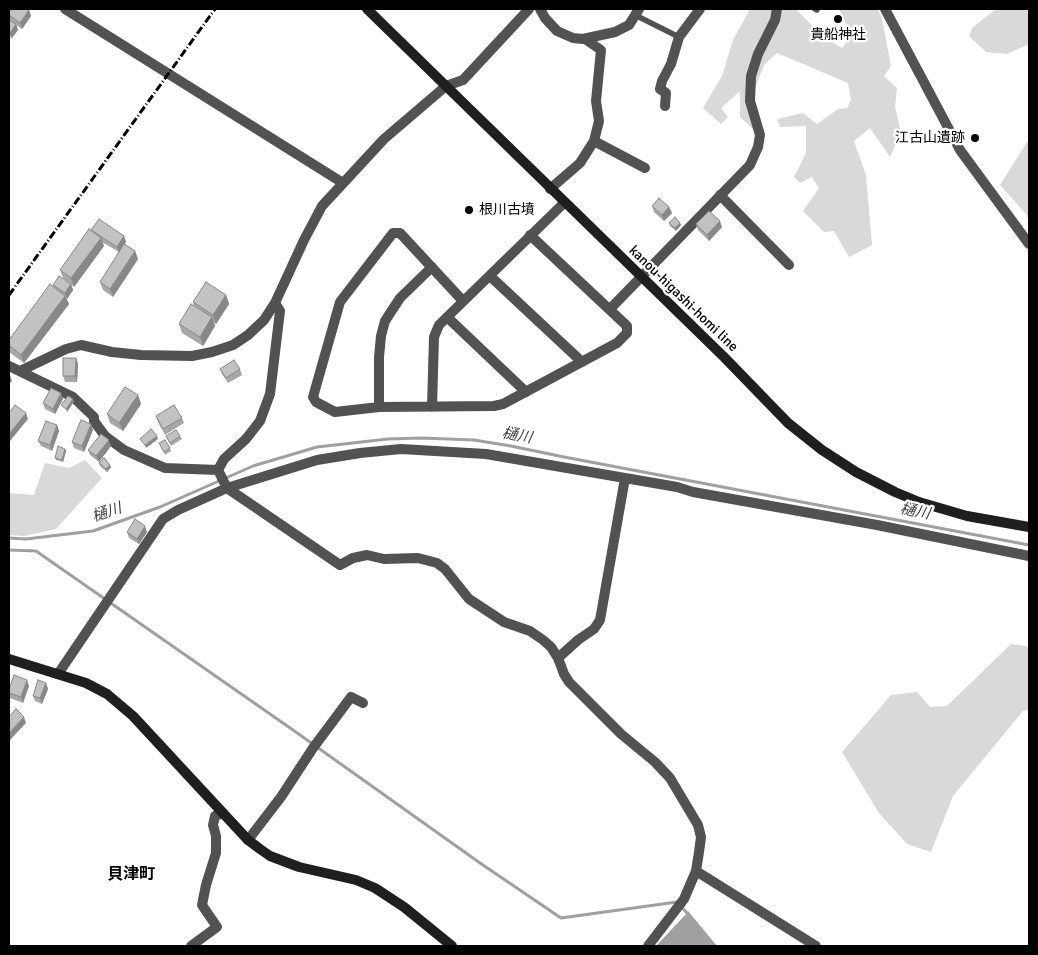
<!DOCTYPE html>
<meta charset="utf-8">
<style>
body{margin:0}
#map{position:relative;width:1038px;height:955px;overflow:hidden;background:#fff;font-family:Signika,sans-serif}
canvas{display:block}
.frame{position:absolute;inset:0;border:10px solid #000;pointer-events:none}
</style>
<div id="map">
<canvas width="1038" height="955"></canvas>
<div class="frame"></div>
</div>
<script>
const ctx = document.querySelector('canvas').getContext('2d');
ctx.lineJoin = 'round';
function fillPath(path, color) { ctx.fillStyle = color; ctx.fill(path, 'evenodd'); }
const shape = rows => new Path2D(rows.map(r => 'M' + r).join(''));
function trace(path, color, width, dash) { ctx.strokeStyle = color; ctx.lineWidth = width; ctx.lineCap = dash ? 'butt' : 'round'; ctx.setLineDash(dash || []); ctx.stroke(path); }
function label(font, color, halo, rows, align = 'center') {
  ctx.font = font + ' Signika,"Noto Sans JP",sans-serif'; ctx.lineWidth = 4.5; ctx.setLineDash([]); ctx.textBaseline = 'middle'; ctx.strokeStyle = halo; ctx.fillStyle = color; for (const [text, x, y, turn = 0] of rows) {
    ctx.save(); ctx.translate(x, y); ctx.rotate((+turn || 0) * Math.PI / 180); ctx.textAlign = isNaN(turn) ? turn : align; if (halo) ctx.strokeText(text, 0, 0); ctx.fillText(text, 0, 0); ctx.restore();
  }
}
fillPath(shape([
 [750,9,796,9,821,35,842,48,852,35,839,9,878,9,882,19,891,66,884,76,897,88,895,107,901,133,890,157,870,128,854,141,866,175,872,245,849,257,834,231,824,232,803,211,819,188,812,177,800,183,794,177,806,153,806,126,780,127,777,119,803,113,817,124,838,109,847,108,851,100,848,83,777,53,764,65,755,89,753,129,740,117,740,91,721,108,728,117,721,124,703,108,722,76,733,40],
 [996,9,1029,9,1029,44,1007,54,986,52,969,36,972,28],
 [1029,139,1029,221,1026,214,1000,185],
 [85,460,102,478,56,529,24,536,9,535,9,493,34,495,45,463,69,468],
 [1011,644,1026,646,1029,648,1029,710,1023,711,953,796,931,852,907,844,879,813,842,752,891,695,917,692,930,707,947,706]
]), '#d9d9d9');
fillPath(shape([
 [688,911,717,946,656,946,687,913]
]), '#a0a0a0');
trace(shape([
 [9,538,26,539,93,531,160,507,253,466,317,447,388,439,421,438,474,440,511,446,564,457,1029,545],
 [9,550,36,551,293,730,480,863,561,918,677,902,687,913]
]), '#a0a0a0', 3);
trace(shape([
 [815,9,817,10],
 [635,15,679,37]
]), '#525252', 5.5);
trace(shape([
 [65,9,343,183],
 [540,9,545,18,557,31,573,38,583,39,615,32,629,25,639,9],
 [885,9,960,150,1029,244],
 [665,106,666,93,660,89,662,81,671,64,679,37,700,9],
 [594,141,645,168],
 [550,189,580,163,594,141,599,121,596,101,601,50,585,39],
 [720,195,789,265],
 [490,276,582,362],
 [463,301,400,233,393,233,340,302,313,397,316,402,335,412,379,407,494,406,503,404,617,343,627,333,627,326,530,235],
 [610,309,750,165,758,147,760,135,750,101,751,76,758,54,775,20,777,9],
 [447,317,526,392],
 [9,366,73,397,94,417,94,421,105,436,124,450,165,468,218,470],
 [20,371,66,349,81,345,112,352,141,355,192,356,212,352,233,345,248,335,264,320,275,303,304,240,322,206,384,139,446,86,463,80,529,9],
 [379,407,379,357,381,336,385,321,400,298,432,267],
 [432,407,434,337,439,325,564,203],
 [218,470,227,488,340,565,353,558,367,555,384,559,418,558,437,563,445,569,469,599,504,622,530,631,543,640,551,647,558,658,564,674,569,682,621,734,655,762,670,778,698,825,701,837,699,852,696,871,684,899,648,946],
 [218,470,224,459,246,439,260,421,270,394,280,311,275,303],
 [558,658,578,640,594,629,600,620,625,478],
 [58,674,163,519,178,510,227,488,317,460,360,453,401,449,486,454,677,487,693,492,877,525,1029,556],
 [248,840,281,797,313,748,351,697,363,703],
 [696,871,816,946],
 [191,946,217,927,202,905,206,885,216,853,216,836,213,825,215,816,223,813]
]), '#525252', 10);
trace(shape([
 [367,9,724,357,788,423,822,450,856,472,895,492,919,502,967,516,1029,527],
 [9,659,86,683,107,694,133,716,248,840,260,849,270,856,299,867,356,880,375,888,404,907,452,946]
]), '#1f1f1f', 10);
trace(shape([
 [9,295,215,9]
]), '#000', 3, [8, 2.5, 1, 2.5]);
fillPath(shape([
 [9,9,29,10,31,16,22,29,9,20],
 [9,20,16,24,18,30,12,38,9,36],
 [652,206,669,207,672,213,664,221,654,212],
 [669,223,680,223,681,225,676,231,670,226],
 [696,224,722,227,709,241,698,230],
 [92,231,124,236,126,242,125,244,135,251,138,259,113,297,103,290,100,282,119,252,102,242,104,246,74,287,71,284,73,290,67,299,66,298,69,304,24,363,9,352,9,340,54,287,53,285,70,283,63,278,60,270],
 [226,295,229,304,216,324,214,323,215,326,203,346,182,333,179,324,194,306,193,302],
 [76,358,78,364,77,382,65,382,63,376],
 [220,369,240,369,242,375,228,383,222,374],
 [61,393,63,399,55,414,45,409,43,403],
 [138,395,141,404,123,431,110,423,107,414],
 [156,416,182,418,184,423,165,435,158,422],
 [91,424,93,430,84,452,74,448,72,442],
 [57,425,59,431,52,451,41,446,38,441],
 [166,436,180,436,182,439,171,446],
 [159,443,170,448,171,451,165,455],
 [111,446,99,462,90,455,88,450],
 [65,449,66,451,63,462,56,460,55,458],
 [99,463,111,467,107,472,100,466],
 [127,532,147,532,139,544,129,538],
 [46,683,48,689,42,704,35,701,33,696],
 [29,686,23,703,10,698,9,695,9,689]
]), '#a7a7a7');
fillPath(shape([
 [29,10,31,16,22,29,20,23],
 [16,24,18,30,12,38,10,33],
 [669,207,672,213,664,221,662,215],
 [720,221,722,227,709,241,707,235],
 [680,223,681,225,676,231,675,228],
 [124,236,126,242,119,253,117,247],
 [101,238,104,246,74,287,71,278],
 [135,251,138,259,113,297,110,289],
 [71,284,73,290,67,299,65,293],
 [226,295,229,304,216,324,213,315],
 [65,296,69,304,24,363,21,355],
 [212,317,215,326,203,346,200,337],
 [76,358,78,364,77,382,75,376],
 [10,375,12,381,9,384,9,376],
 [61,393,63,399,55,414,53,409],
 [138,395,141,404,123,431,119,423],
 [73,399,74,402,67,412,66,409],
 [26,413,28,419,10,441,9,434],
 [91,424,93,430,84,452,82,446],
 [57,425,59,431,52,451,50,445],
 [157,436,158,439,146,448,145,445],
 [109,440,111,446,99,462,96,456],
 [65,449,66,451,63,462,62,460],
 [110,465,111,467,107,472,106,469],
 [145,526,147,532,139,544,137,539],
 [27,680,29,686,23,703,21,697],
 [46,683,48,689,42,704,40,698],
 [24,717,26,723,10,740,9,733]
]), '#888');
const building = shape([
 [9,9,26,9,29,10,20,23,9,15,9,9],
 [9,20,16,24,10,33,9,32,9,20],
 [659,198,669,207,662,215,652,206,659,198],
 [709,211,720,221,707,235,696,224,709,211],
 [675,217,680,223,675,228,669,223,675,217],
 [99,219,124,236,117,247,91,230,99,219],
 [89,229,101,238,71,278,60,270,89,229],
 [124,244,135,251,110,289,100,282,124,244],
 [59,276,71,284,65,293,53,285,59,276],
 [206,282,226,295,213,315,193,302,206,282],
 [50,284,65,296,21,355,9,345,9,340,50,284],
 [191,304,212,317,200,337,179,324,191,304],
 [63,358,76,358,75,376,63,376,63,358],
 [234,360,240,369,226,378,220,369,234,360],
 [125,387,138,395,119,423,107,414,125,387],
 [51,388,61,393,53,409,43,403,51,388],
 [68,396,73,399,66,409,61,405,68,396],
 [15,405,26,413,9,434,9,413,15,405],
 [174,405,182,418,163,429,156,416,174,405],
 [81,420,91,424,82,446,72,442,81,420],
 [46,421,57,425,50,445,38,441,46,421],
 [151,429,157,436,145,445,140,439,151,429],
 [176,430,180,436,170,443,166,436,176,430],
 [101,434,109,440,96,456,88,450,101,434],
 [165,440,170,448,164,452,159,443,165,440],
 [58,446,65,449,62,460,55,458,58,446],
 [104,458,110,465,106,469,99,463,104,458],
 [135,519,145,526,137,539,127,532,135,519],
 [14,675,27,680,21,697,9,693,9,689,14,675],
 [38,680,46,683,40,698,33,696,38,680],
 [16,709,24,717,9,733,9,717,16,709]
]);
fillPath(building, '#c2c2c2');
trace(building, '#888', 1);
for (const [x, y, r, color] of [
 [838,19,5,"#000"],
 [975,138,5,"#000"],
 [469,210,5,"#000"]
]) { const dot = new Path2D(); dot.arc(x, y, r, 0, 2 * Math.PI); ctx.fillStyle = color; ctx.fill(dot); trace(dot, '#fff', 2); }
label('14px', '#000', '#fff', [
 ["貴船神社",838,35],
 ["江古山遺跡",965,138,"right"],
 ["根川古墳",479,210,"left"]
]);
label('14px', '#000', '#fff', [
 ["kanou-higashi-homi line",683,299,44]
]);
label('italic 15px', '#414141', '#fff', [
 ["樋川",517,436,10],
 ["樋川",915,512,11],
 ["樋川",107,513,-19]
]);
label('bold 16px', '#000', '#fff', [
 ["貝津町",131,875]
]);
</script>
